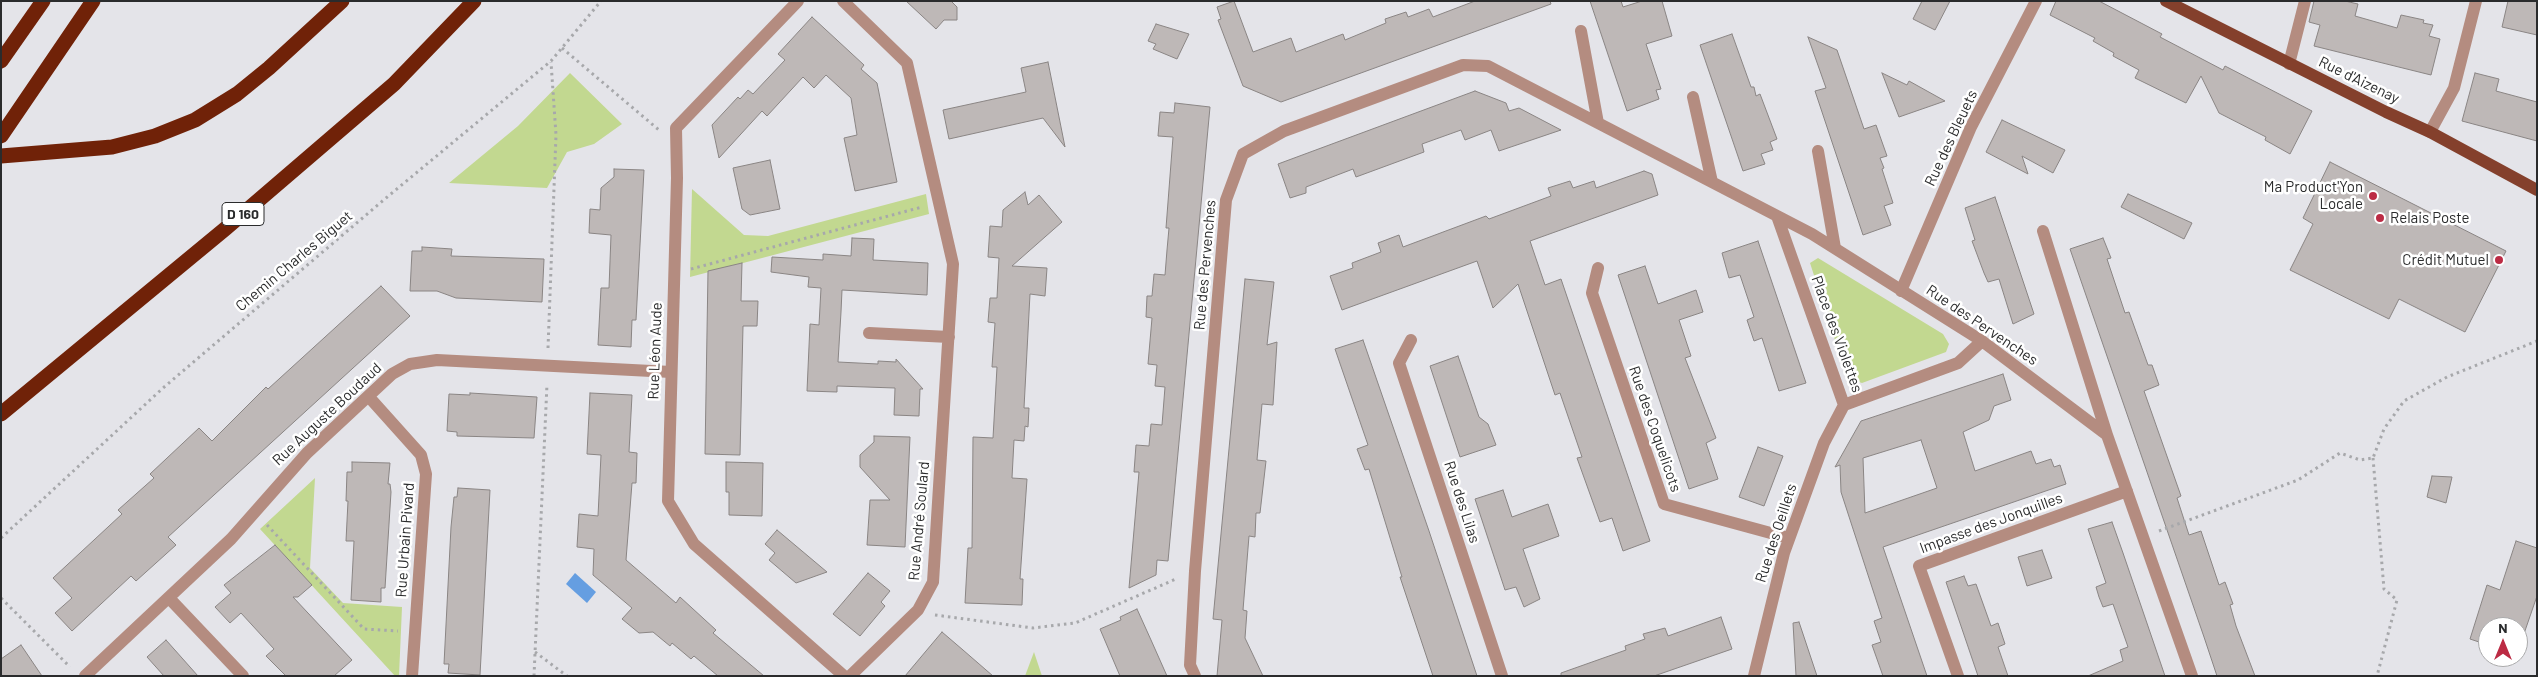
<!DOCTYPE html>
<meta charset="utf-8">
<style>
body{margin:0}
#map{position:relative;width:2538px;height:677px;overflow:hidden;background:#e4e4e9;font-family:Barlow,sans-serif}
canvas{display:block}
.frame{position:absolute;inset:0;border:2px solid #2a2b2c;pointer-events:none}
.north{position:absolute;left:2478px;top:617px;width:50px;height:50px;box-sizing:border-box;background:#fff;border:1px solid #aaaaab;border-radius:50%;rotate:0deg;font-size:14px;font-weight:700;line-height:20px;text-align:center;color:#2a2b2c}
.north::after{content:'';display:block;margin:auto;width:18px;height:22px;background:#bc2b44;clip-path:polygon(50% 0,100% 100%,50% 72%,0 100%)}
</style>
<div id="map">
<canvas width="2538" height="677"></canvas>
<div class="frame"></div>
<div class="north">N</div>
</div>
<script>
const ctx = document.querySelector('canvas').getContext('2d');
ctx.lineJoin = 'round';
function fillPath(path, color) { ctx.fillStyle = color; ctx.fill(path, 'evenodd'); }
const shape = rows => new Path2D(rows.map(r => 'M' + r).join(''));
function trace(path, color, width, dash) { ctx.strokeStyle = color; ctx.lineWidth = width; ctx.lineCap = dash ? 'butt' : 'round'; ctx.setLineDash(dash || []); ctx.stroke(path); }
function label(font, color, halo, rows, align = 'center') {
  ctx.font = font + ' Barlow,sans-serif'; ctx.lineWidth = 5; ctx.setLineDash([]); ctx.textBaseline = 'middle'; ctx.strokeStyle = halo; ctx.fillStyle = color; for (const [text, x, y, turn = 0] of rows) {
    ctx.save(); ctx.translate(x, y); ctx.rotate((+turn || 0) * Math.PI / 180); ctx.textAlign = isNaN(turn) ? turn : align; if (halo) ctx.strokeText(text, 0, 0); ctx.fillText(text, 0, 0); ctx.restore();
  }
}
fillPath(shape([
 [570,73,622,124,594,144,567,152,547,188,449,183,518,126],
 [692,189,744,235,768,236,926,194,929,214,690,277],
 [1818,258,1943,334,1949,344,1946,352,1862,383,1853,380,1845,371,1810,263],
 [315,478,310,568,343,603,402,607,399,676,395,676,260,529],
 [1034,652,1042,676,1025,676]
]), '#c2d890');
fillPath(shape([
 [575,573,596,592,587,603,566,584]
]), '#659ee1');
const building = shape([
 [906,1,951,1,957,7,957,20,944,20,936,29,906,1],
 [1234,1,1253,52,1291,38,1296,52,1343,34,1345,40,1386,23,1385,19,1406,12,1408,17,1429,9,1433,17,1475,1,1550,1,1551,4,1281,102,1243,86,1218,20,1221,19,1217,7,1234,1],
 [1590,1,1621,1,1623,7,1642,1,1662,1,1672,36,1646,44,1661,89,1656,90,1659,99,1627,111,1590,1],
 [1922,1,1950,1,1935,30,1913,19,1922,1],
 [2056,1,2099,1,2162,34,2160,37,2223,70,2225,66,2312,111,2290,154,2265,140,2266,137,2219,113,2201,76,2186,103,2135,78,2139,70,2113,56,2114,53,2093,41,2095,38,2050,15,2056,1],
 [2314,1,2345,1,2358,4,2355,16,2397,28,2401,15,2424,20,2423,23,2433,25,2429,36,2440,39,2431,75,2314,46,2320,25,2309,22,2314,1],
 [2508,1,2537,1,2537,35,2502,27,2508,1],
 [812,17,864,65,861,69,877,83,897,182,855,191,844,138,857,135,851,98,826,75,814,88,803,77,767,116,762,111,719,158,712,125,738,97,740,99,748,90,753,94,785,60,778,54,812,17],
 [1156,24,1189,34,1177,59,1153,49,1156,44,1148,41,1156,24],
 [1732,34,1751,87,1754,87,1756,96,1760,94,1777,139,1770,142,1773,150,1761,154,1765,164,1743,171,1700,45,1732,34],
 [1808,37,1837,50,1864,129,1876,125,1887,156,1880,158,1884,168,1882,169,1893,203,1884,206,1891,225,1863,235,1815,91,1826,88,1808,37],
 [1048,62,1065,147,1043,118,949,139,943,110,1026,92,1021,68,1048,62],
 [1882,73,1907,85,1909,81,1945,101,1899,117,1882,73],
 [2475,73,2499,79,2496,91,2537,102,2537,141,2462,121,2475,73],
 [1475,91,1506,103,1509,111,1519,108,1561,130,1499,151,1491,130,1465,140,1461,130,1422,144,1424,152,1356,177,1353,169,1306,187,1306,193,1290,198,1278,164,1475,91],
 [1175,103,1210,107,1168,561,1157,560,1156,575,1129,588,1139,472,1134,472,1136,445,1149,446,1151,424,1162,425,1165,387,1155,386,1157,365,1148,364,1152,318,1146,317,1147,296,1152,296,1154,274,1165,275,1167,250,1169,228,1166,228,1173,137,1158,136,1160,112,1174,113,1175,103],
 [2002,120,2065,150,2053,173,2022,156,2028,174,1986,152,2002,120],
 [770,160,780,209,750,215,742,209,733,168,770,160],
 [2330,162,2506,251,2465,332,2399,299,2389,319,2290,270,2313,224,2303,218,2330,162],
 [614,169,644,170,636,320,632,320,631,347,598,345,601,288,609,288,611,235,589,233,590,209,600,210,601,188,614,177,614,169],
 [1644,171,1652,174,1658,195,1530,241,1545,285,1561,279,1650,541,1623,551,1612,518,1600,522,1577,458,1582,457,1560,393,1555,395,1518,284,1493,308,1477,261,1342,310,1330,276,1353,268,1352,263,1381,252,1378,243,1399,235,1403,247,1486,216,1489,219,1551,196,1548,188,1570,181,1573,188,1594,181,1596,188,1644,171],
 [1025,192,1028,205,1039,195,1062,222,1012,266,1047,268,1045,296,1030,294,1024,408,1029,408,1028,427,1025,426,1024,441,1014,440,1012,478,1027,479,1020,579,1023,579,1022,605,965,603,968,548,972,548,973,437,993,438,997,367,992,367,995,323,988,322,990,298,997,298,999,258,988,257,990,226,1002,227,1003,210,1025,192],
 [2128,194,2192,223,2184,239,2121,207,2128,194],
 [1995,197,2034,314,2013,324,1999,279,1988,282,1984,273,1972,241,1975,240,1965,208,1995,197],
 [852,238,874,239,873,260,928,263,927,295,842,290,841,312,838,362,878,364,878,361,896,362,896,359,923,389,920,389,919,416,894,415,895,388,837,386,837,392,807,391,810,324,819,325,821,288,808,287,809,277,771,272,772,257,823,260,823,254,851,256,852,238],
 [2103,238,2111,258,2107,259,2125,313,2129,312,2148,365,2152,365,2159,385,2144,391,2181,496,2177,498,2189,535,2201,531,2219,585,2225,582,2233,604,2230,605,2236,626,2255,676,2217,676,2204,637,2070,249,2103,238],
 [1758,241,1806,383,1779,391,1762,338,1754,341,1747,320,1754,317,1740,275,1729,278,1722,253,1758,241],
 [422,247,452,249,451,256,544,259,542,302,456,298,437,291,410,291,412,251,422,251,422,247],
 [742,263,741,301,758,301,757,326,743,326,740,455,705,454,708,271,742,263],
 [1645,266,1658,304,1696,290,1703,312,1679,320,1691,356,1685,358,1716,438,1706,443,1718,479,1689,489,1618,275,1645,266],
 [1245,279,1274,282,1267,345,1277,342,1273,405,1262,404,1257,460,1266,461,1260,513,1256,513,1255,537,1249,536,1243,610,1247,611,1245,638,1263,676,1217,676,1222,620,1213,619,1245,279],
 [381,286,410,316,168,537,176,545,136,581,131,576,72,631,55,613,72,598,53,578,122,514,118,510,154,478,150,474,199,428,212,441,266,387,268,389,381,286],
 [1363,340,1429,531,1477,676,1433,676,1400,577,1402,577,1369,469,1365,470,1357,449,1368,445,1335,349,1363,340],
 [1458,356,1479,417,1488,424,1496,445,1460,457,1430,366,1458,356],
 [2003,374,2011,400,1994,406,1989,420,1963,432,1975,471,2031,451,2036,464,2051,459,2054,467,2060,465,2066,484,1883,547,1927,676,1883,676,1872,645,1881,642,1874,621,1882,618,1841,492,1840,465,1835,467,1861,421,2003,374],
 [1921,440,1937,488,1865,513,1863,458,1921,440],
 [470,393,537,397,534,438,457,436,457,432,447,431,449,394,470,395,470,393],
 [590,393,632,395,629,452,637,453,636,483,632,483,626,560,676,603,680,597,716,630,713,633,764,676,718,676,694,656,691,659,672,643,670,646,653,632,639,633,622,619,632,608,593,575,594,549,577,547,579,514,598,516,601,455,587,454,590,393],
 [874,436,910,437,905,547,867,545,870,500,890,500,860,467,860,455,874,442,874,436],
 [1758,447,1783,456,1764,506,1739,497,1758,447],
 [352,462,390,463,388,484,390,484,391,492,385,588,381,588,381,602,351,600,354,541,346,541,348,501,346,501,347,472,352,472,352,462],
 [726,462,763,463,762,516,729,515,729,492,726,492,726,462],
 [2432,476,2452,477,2446,503,2427,497,2432,476],
 [458,488,490,490,480,675,448,673,449,664,444,664,451,527,454,497,457,497,458,488],
 [1503,490,1512,517,1548,504,1559,536,1523,549,1540,599,1524,607,1516,587,1505,590,1475,499,1503,490],
 [2112,522,2123,553,2165,676,2088,676,2123,661,2120,650,2128,647,2113,604,2103,607,2099,597,2096,587,2106,583,2088,529,2112,522],
 [777,530,827,572,796,583,769,560,775,553,765,544,777,530],
 [2516,541,2537,548,2537,596,2518,651,2518,627,2488,627,2488,645,2470,639,2487,585,2500,590,2516,541],
 [275,545,312,585,298,597,293,597,352,660,334,676,286,676,266,656,274,649,241,613,230,623,215,607,231,593,224,585,275,545],
 [2042,550,2052,578,2027,586,2018,557,2042,550],
 [868,573,890,591,881,602,885,606,860,636,833,614,868,573],
 [1964,576,1968,586,1976,584,1991,626,1998,623,2005,644,1998,647,2008,676,1978,676,1946,582,1964,576],
 [1137,609,1151,640,1167,676,1120,676,1100,629,1121,620,1120,617,1137,609],
 [1721,617,1732,649,1654,676,1561,676,1561,673,1626,650,1625,646,1645,639,1643,634,1665,628,1668,636,1721,617],
 [1799,622,1817,676,1796,676,1793,623,1799,622],
 [942,632,963,650,993,676,905,676,942,632],
 [166,640,198,676,164,676,147,657,166,640],
 [21,645,42,676,1,676,1,659,21,645]
]);
fillPath(building, '#beb8b7');
trace(building, '#8a8584', 1);
trace(shape([
 [562,48,659,130],
 [691,269,922,207],
 [548,348,556,135,551,62],
 [2373,458,2384,589,2397,600,2377,676],
 [267,525,364,629,398,631],
 [2159,531,2298,480,2340,453,2360,460,2373,458,2384,429,2404,401,2447,377,2537,341],
 [1,538,163,388,386,198,551,61,601,1],
 [1,598,70,667],
 [935,615,1033,628,1075,623,1176,579],
 [535,652,567,676],
 [534,676,547,384]
]), '#a7a8ab', 3, [2.5, 4]);
trace(shape([
 [798,1,676,128,677,178,668,501,694,544,844,676],
 [843,1,907,63,953,264,933,582,918,610,850,676],
 [1581,31,1598,123],
 [2289,64,2305,1],
 [1693,97,1712,182],
 [2430,132,2454,88,2476,1],
 [1818,151,1835,248],
 [1777,216,1844,405,1958,363,1982,341],
 [2043,231,2107,435],
 [1598,268,1592,293,1664,504,1789,538],
 [1901,291,1971,127,2036,1],
 [869,333,949,337],
 [1411,340,1399,363,1502,676],
 [369,397,421,455,426,474,412,676],
 [169,598,243,676],
 [85,676,231,539,307,453,392,374,410,364,437,360,671,372],
 [1195,676,1190,665,1195,571,1226,200,1243,154,1284,131,1463,65,1488,66,1812,234,1982,341,2107,435,2192,676],
 [1754,676,1784,553,1824,443,1844,405],
 [1958,676,1919,566,2127,491]
]), '#b48c80', 12);
trace(shape([
 [2166,1,2386,112,2430,132,2537,190]
]), '#84402c', 12);
trace(shape([
 [1,61,43,1],
 [1,136,93,1],
 [1,156,112,147,155,136,195,120,237,94,269,68,342,1],
 [1,414,225,229,394,84,474,1]
]), '#702208', 15);
for (const [x, y, r, color] of [
 [2373,196,5,"#bc2b44"],
 [2380,218,5,"#bc2b44"],
 [2499,260,5,"#bc2b44"]
]) { const dot = new Path2D(); dot.arc(x, y, r, 0, 2 * Math.PI); ctx.fillStyle = color; ctx.fill(dot); trace(dot, '#fff', 2); }
for (const [x, y, w] of [
 [243,214,42]
]) { const box = new Path2D(); box.roundRect(x - w / 2, y - 11.5, w, 23, 4); ctx.fillStyle = '#fff'; ctx.fill(box); trace(box, '#2a2b2c', 1); }
label('bold 14px', '#2a2b2c', null, [
 ["D 160",243,214]
]);
label('15px', '#2a2b2c', '#fff', [
 ["Rue d'Aizenay",2359,80,26],
 ["Rue des Bleuets",1951,138,-65],
 ["Chemin Charles Biguet",294,261,-40],
 ["Rue des Pervenches",1205,265,-85],
 ["Rue des Pervenches",1982,325,34],
 ["Place des Violettes",1837,334,70],
 ["Rue Léon Aude",655,351,-88],
 ["Rue Auguste Boudaud",327,414,-43],
 ["Rue des Coquelicots",1655,429,71],
 ["Rue des Lilas",1462,502,72],
 ["Rue André Soulard",919,521,-85],
 ["Impasse des Jonquilles",1991,523,-20],
 ["Rue des Oeillets",1776,533,-72],
 ["Rue Urbain Pivard",405,540,-86]
]);
label('15px', '#2a2b2c', '#fff', [
 ["Ma Product'Yon",2363,187],
 ["Locale",2363,204],
 ["Relais Poste",2390,218,"left"],
 ["Crédit Mutuel",2489,260]
], 'right');
</script>
